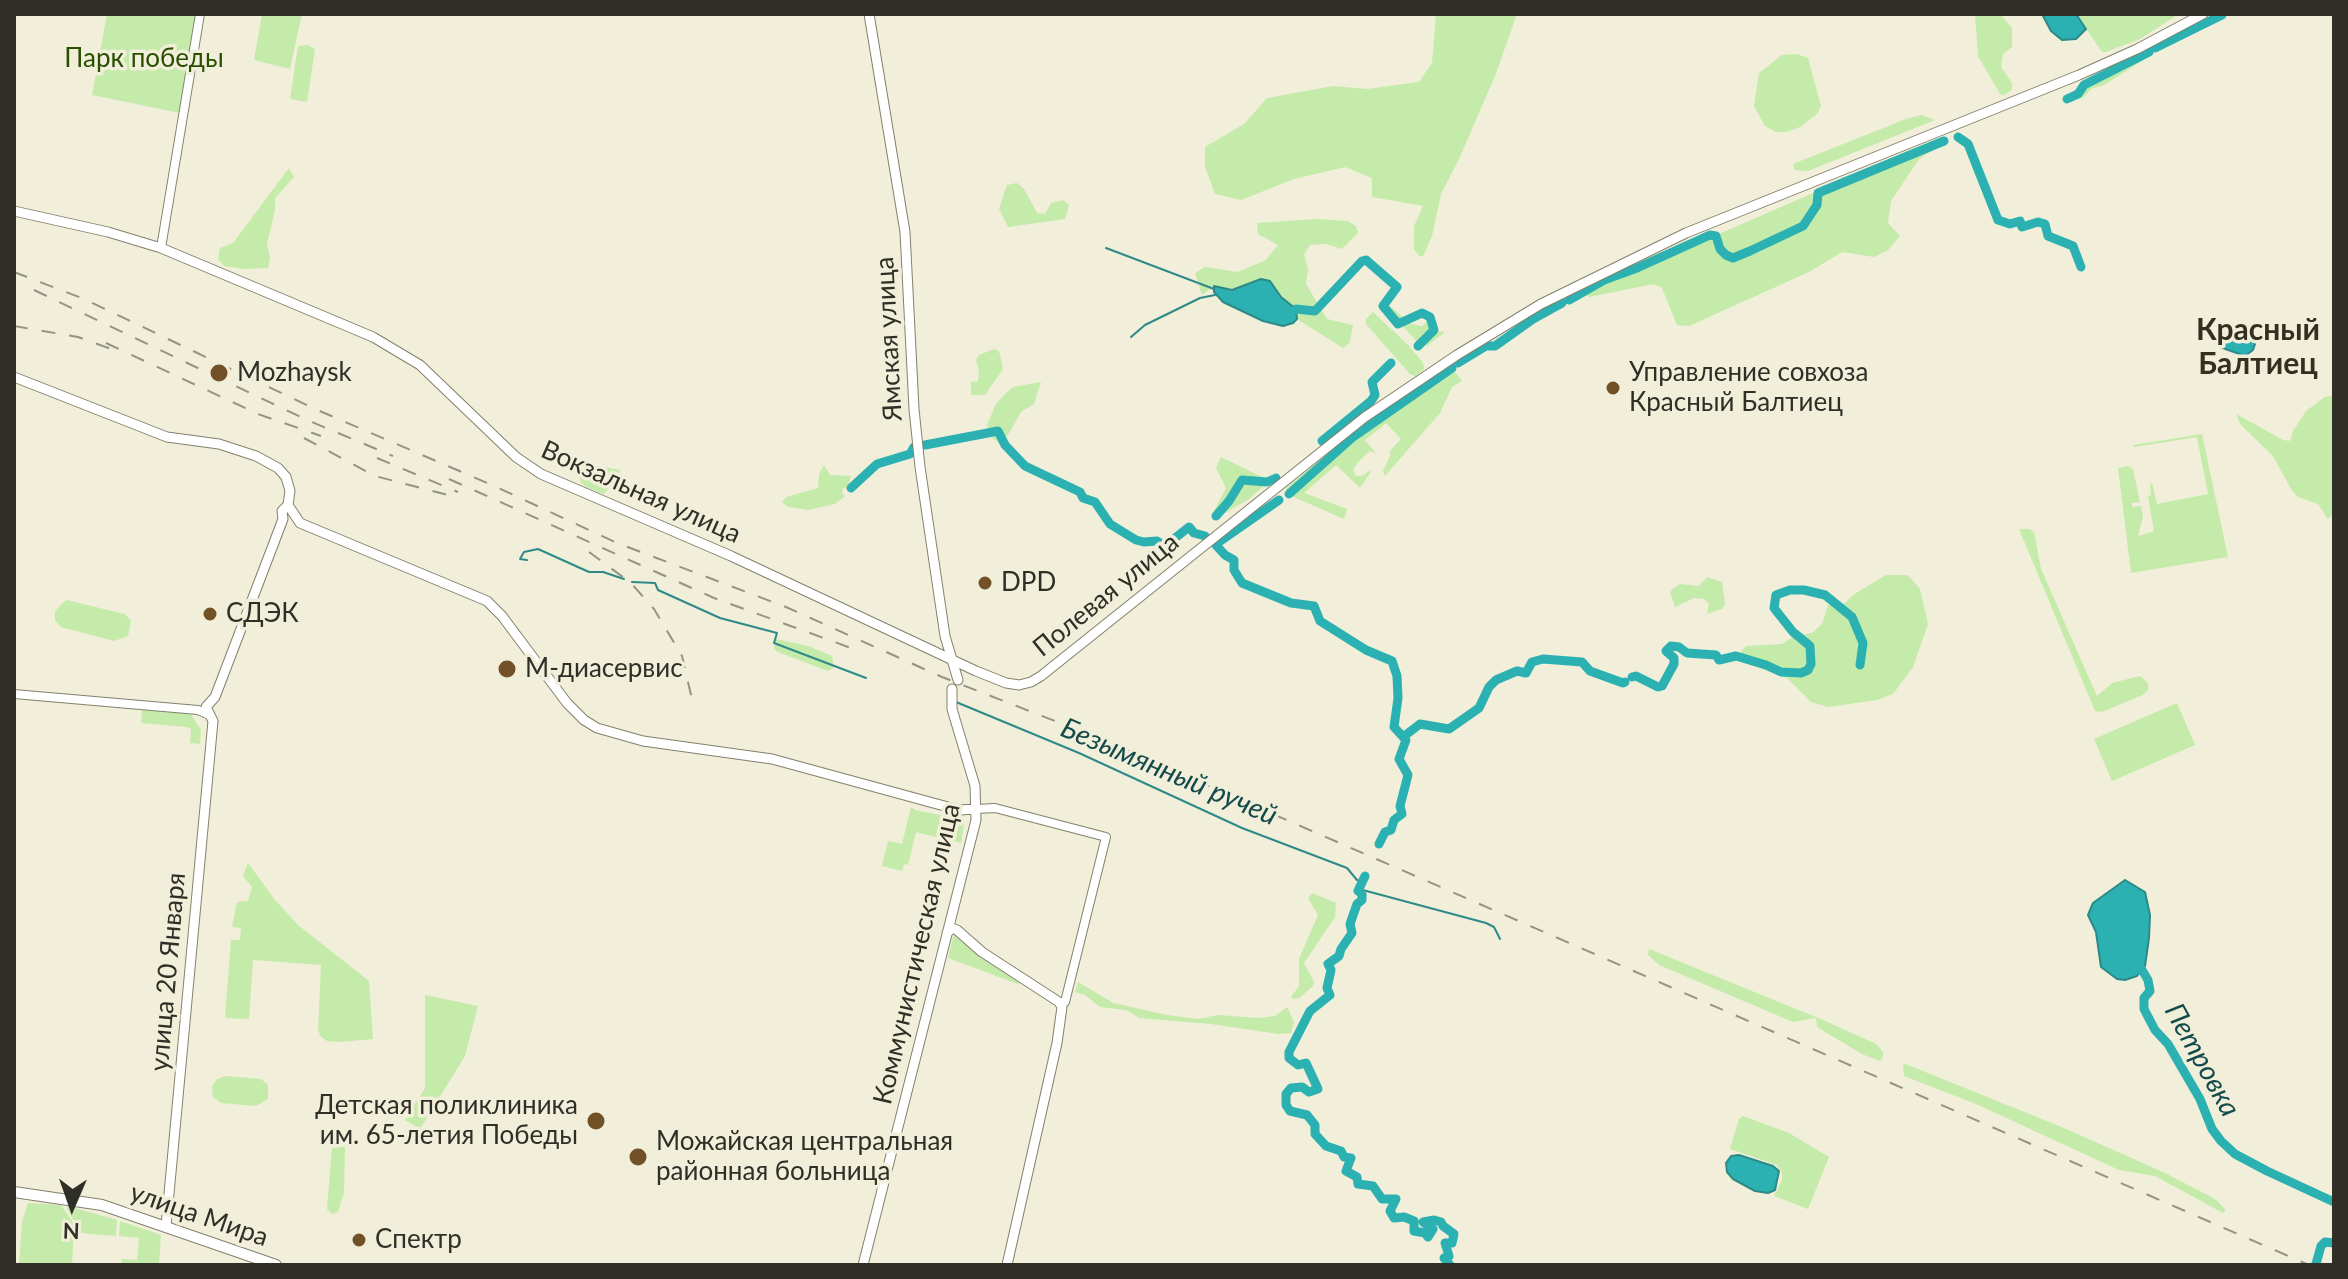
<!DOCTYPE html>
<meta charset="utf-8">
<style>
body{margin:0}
#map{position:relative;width:2348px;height:1279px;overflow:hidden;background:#f1eed9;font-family:Lato,sans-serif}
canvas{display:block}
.frame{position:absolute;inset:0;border:16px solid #302f27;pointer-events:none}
.north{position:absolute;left:32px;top:1167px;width:80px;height:80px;-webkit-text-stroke:6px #f1eed9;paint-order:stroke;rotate:182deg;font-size:22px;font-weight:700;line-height:32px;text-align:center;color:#302f27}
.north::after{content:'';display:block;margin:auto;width:28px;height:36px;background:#302f27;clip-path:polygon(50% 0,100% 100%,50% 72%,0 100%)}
</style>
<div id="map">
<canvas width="2348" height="1279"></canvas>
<div class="frame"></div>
<div class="north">N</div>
</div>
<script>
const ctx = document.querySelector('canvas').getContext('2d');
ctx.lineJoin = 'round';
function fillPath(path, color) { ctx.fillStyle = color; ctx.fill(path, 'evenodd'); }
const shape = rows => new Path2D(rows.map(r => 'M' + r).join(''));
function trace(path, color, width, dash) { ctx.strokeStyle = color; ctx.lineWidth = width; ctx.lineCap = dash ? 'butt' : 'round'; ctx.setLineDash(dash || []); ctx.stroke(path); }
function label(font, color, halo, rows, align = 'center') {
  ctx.font = font + ' Lato,sans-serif'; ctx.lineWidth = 7; ctx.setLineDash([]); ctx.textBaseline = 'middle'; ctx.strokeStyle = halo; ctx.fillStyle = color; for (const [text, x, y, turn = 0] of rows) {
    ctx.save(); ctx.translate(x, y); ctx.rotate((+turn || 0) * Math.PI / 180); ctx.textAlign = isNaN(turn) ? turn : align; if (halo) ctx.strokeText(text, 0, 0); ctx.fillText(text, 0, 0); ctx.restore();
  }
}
fillPath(shape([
 [107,14,198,14,180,113,92,95],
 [262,14,302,14,290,69,254,60],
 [1436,14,1517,14,1495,76,1459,159,1441,194,1432,236,1423,256,1419,256,1414,249,1414,226,1423,206,1372,197,1372,178,1345,167,1294,179,1241,200,1215,194,1205,167,1205,147,1244,124,1267,98,1333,86,1367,89,1419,82,1432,63],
 [1975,14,2000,14,2012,28,2012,47,2003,54,2001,67,2012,83,2012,90,2004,95,2000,94,1978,56],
 [2076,14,2179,14,2140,39,2106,52,2102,52],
 [308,45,315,49,307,102,290,99,298,46],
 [2144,53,2149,53,2150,56,2104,85,2091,89,2084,97,2078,99,2072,94,2097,75],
 [1797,54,1808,58,1821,106,1817,114,1800,127,1786,132,1776,132,1765,126,1754,106,1759,73,1782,55],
 [1921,115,1935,120,1808,171,1794,170,1793,164,1906,119],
 [1932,141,1940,141,1942,144,1919,159,1891,201,1888,223,1900,236,1888,250,1874,257,1842,252,1809,272,1689,326,1677,325,1662,288,1654,284,1589,297,1584,293],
 [289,168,294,177,275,198,275,210,267,244,270,258,268,268,245,269,224,266,218,259,220,248,233,243],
 [1017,183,1024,189,1037,213,1045,214,1051,203,1063,200,1069,205,1065,219,1008,227,999,209,1007,185],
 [1317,219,1348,221,1356,226,1358,233,1342,249,1326,244,1310,245,1304,254,1308,269,1306,284,1327,319,1353,325,1350,342,1343,348,1297,319,1296,309,1281,297,1275,287,1243,287,1232,291,1214,286,1202,295,1195,273,1205,267,1238,272,1266,260,1278,245,1258,234,1257,223],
 [1390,306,1411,324,1422,326,1428,321,1435,324,1438,332,1444,331,1444,333,1428,345,1421,346,1387,309],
 [1373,312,1409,346,1423,363,1424,369,1415,376,1410,374,1366,324,1366,319],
 [994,349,999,351,1003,369,985,395,971,395,971,382,978,381,979,371,976,360,979,355],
 [1451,367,1462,381,1452,387,1440,413,1385,476,1383,471,1391,454,1389,452,1401,439,1386,423,1365,440,1376,453,1370,451,1358,462,1353,470,1356,476,1361,476,1372,470,1360,488,1336,465,1304,493,1347,509,1344,519,1287,494,1286,488,1326,455,1383,411],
 [1041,382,1034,404,1021,412,1008,435,998,442,992,438,987,425,996,404,1006,393,1013,387],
 [2334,396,2334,513,2328,519,2318,504,2298,497,2291,489,2273,456,2240,424,2236,414,2283,440,2290,441,2293,431,2306,411,2325,397],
 [2202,434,2228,557,2131,573,2118,468,2128,466,2133,469,2140,502,2132,503,2132,507,2141,506,2143,517,2138,536,2154,531,2148,496,2151,495,2150,484,2152,483,2157,504,2208,494,2197,437,2134,447,2133,445],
 [1221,457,1264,478,1266,484,1249,499,1218,517,1213,513,1226,488,1216,468],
 [824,465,830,475,851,476,848,487,843,488,842,494,845,496,835,504,808,510,788,507,782,502,786,497,818,488,819,474],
 [598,466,620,470,618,477,604,494,586,487,580,481,580,471],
 [2019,529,2029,529,2034,532,2041,569,2097,696,2112,683,2140,676,2148,683,2148,690,2143,695,2102,712,2095,711],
 [1886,575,1908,575,1920,589,1928,624,1913,667,1893,694,1877,700,1828,707,1811,702,1787,678,1734,659,1746,646,1782,644,1794,636,1812,633,1822,624,1828,605,1842,606,1853,595],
 [1707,577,1722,582,1725,604,1722,609,1707,614,1709,604,1704,599,1694,598,1675,607,1670,592,1674,588,1680,584,1699,586],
 [66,600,125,614,131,621,128,636,114,641,61,627,55,620,55,611],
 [776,639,808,646,832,656,834,668,828,671,778,652,774,649],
 [2177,703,2195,745,2112,781,2094,739],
 [142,709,190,713,201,730,200,744,190,743,191,729,187,727,141,723],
 [911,807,915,810,960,819,964,825,961,843,916,832,908,865,904,864,902,871,882,866,888,841,902,844],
 [248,863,275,900,298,925,369,981,373,1039,340,1042,327,1041,321,1037,318,1030,321,965,253,960,249,1019,225,1018,231,940,240,940,241,928,232,927,237,902,248,901,252,887,243,876],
 [1312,893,1336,903,1335,917,1304,963,1314,982,1313,986,1299,998,1293,999,1291,997,1299,986,1299,959,1318,915,1308,898],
 [954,933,983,958,1020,981,1018,984,948,958],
 [1649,949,1823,1020,1876,1044,1883,1052,1883,1057,1880,1061,1862,1054,1817,1027,1816,1018,1793,1022,1659,965,1648,955],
 [1078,982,1113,1003,1167,1015,1198,1019,1218,1015,1259,1018,1275,1016,1287,1007,1294,1022,1291,1033,1278,1034,1211,1024,1139,1018,1126,1010,1100,1007,1085,995,1075,992],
 [425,995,478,1006,465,1056,420,1129,405,1120,425,1088],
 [1903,1063,2064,1128,2165,1173,2215,1199,2226,1210,2223,1213,2155,1176,2119,1170,1976,1104,1904,1076],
 [226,1076,261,1079,268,1085,268,1099,256,1106,221,1103,213,1097,212,1087,217,1079],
 [1743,1116,1789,1133,1829,1157,1808,1209,1774,1196,1782,1180,1782,1172,1777,1165,1730,1149,1739,1119],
 [336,1147,345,1147,344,1193,338,1212,332,1214,327,1209,332,1148],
 [28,1203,61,1205,74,1224,72,1265,19,1265,22,1222],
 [68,1206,117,1220,116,1236,80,1233,67,1208],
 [120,1221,161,1235,159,1265,122,1265,122,1259,137,1260,139,1238,119,1236]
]), '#c4ebaa');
const water = shape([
 [2042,14,2076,14,2086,29,2076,39,2062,40,2051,31,2042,14],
 [1261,279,1270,281,1281,297,1296,309,1297,319,1293,323,1283,326,1263,321,1223,302,1214,292,1214,286,1232,290,1261,279],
 [2219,331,2244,333,2253,337,2255,344,2253,350,2245,356,2220,347,2213,336,2219,331],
 [2125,880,2145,892,2150,915,2149,938,2145,966,2137,976,2125,980,2117,979,2101,967,2096,932,2088,915,2093,903,2125,880],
 [1739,1155,1773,1166,1779,1171,1775,1190,1768,1193,1755,1191,1733,1179,1727,1172,1726,1163,1731,1156,1739,1155]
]);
fillPath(water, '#2cb1b2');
trace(water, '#2d8a88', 2);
trace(shape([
 [1106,248,1214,289],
 [1131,337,1145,325,1200,298,1215,295],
 [527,560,520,559,524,552,538,549,589,572,603,572,624,579],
 [632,582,655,583,658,590,720,618,777,633,774,643,866,678],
 [956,702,1079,753,1242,828,1347,868,1357,880,1363,882],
 [1359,889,1486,923,1494,927,1500,939]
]), '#2d8a88', 2);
trace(shape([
 [2155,48,2222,15],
 [2067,99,2078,94,2084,85,2149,52],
 [1958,137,1968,144,1998,220,2010,224,2020,221,2022,227,2038,222,2045,224,2048,236,2073,246,2081,267],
 [1569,300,1604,280,1637,268,1710,235,1716,236,1720,249,1726,255,1733,258,1750,251,1803,226,1817,205,1818,193,1944,141],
 [1296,309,1315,311,1362,261,1366,260,1397,287,1383,306,1398,324,1422,313,1430,317,1434,330,1418,346],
 [1458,363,1486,346,1495,346,1533,319,1562,303],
 [1322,441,1371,401,1375,395,1372,382,1391,363],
 [925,445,998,431,1005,445,1025,466,1080,492,1083,498,1095,502,1110,524,1136,540,1144,542,1157,541,1165,546,1189,527,1194,533,1205,536],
 [851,488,877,464,910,454,914,447],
 [1289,494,1353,437,1452,368],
 [1216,516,1229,501,1242,480,1267,482,1276,478],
 [1215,544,1225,555,1234,560,1234,570,1242,583,1291,603,1314,606,1320,621,1366,650,1392,661,1397,676,1398,698,1394,727,1406,740,1399,759,1408,775,1400,806,1402,814,1394,820,1391,830,1385,832,1379,844],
 [1216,544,1279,500],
 [1632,677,1636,676,1658,687,1662,686,1674,664,1674,658,1666,651,1671,646,1679,647,1687,653,1716,655,1719,660,1736,656,1766,665,1781,672,1801,673,1808,670,1811,664,1810,646,1793,632,1774,608,1776,595,1790,590,1804,590,1825,595,1852,617,1863,643,1860,665],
 [1403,737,1420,724,1449,729,1479,708,1489,687,1496,680,1517,671,1526,673,1532,662,1543,659,1582,662,1590,671,1623,683,1625,682],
 [1365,876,1358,891,1362,894,1362,900,1357,904,1350,924,1352,933,1341,949,1339,956,1328,964,1331,970,1327,988,1330,995,1310,1011,1289,1052,1289,1058,1298,1065,1306,1063,1318,1089,1309,1092,1302,1087,1291,1088,1286,1094,1286,1105,1290,1111,1307,1115,1315,1125,1315,1134,1326,1146,1341,1151,1344,1157,1351,1158,1346,1171,1357,1177,1358,1184,1373,1186,1382,1199,1396,1199,1390,1211,1394,1218,1404,1217,1414,1221,1414,1231,1425,1233,1428,1237,1433,1229,1423,1222,1434,1220,1441,1222,1443,1226,1454,1234,1452,1243,1445,1243,1449,1256,1444,1258,1450,1265],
 [2142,970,2148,980,2150,991,2144,998,2144,1009,2155,1030,2168,1044,2200,1099,2212,1129,2221,1141,2235,1154,2267,1171,2334,1202],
 [2316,1264,2321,1246,2325,1242,2334,1243]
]), '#2cb1b2', 9);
const tertiary = shape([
 [161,248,200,14],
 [14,694,198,710,207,714],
 [976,809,995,808,1106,837,1065,1002,1061,1004]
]);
const secondary = shape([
 [869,14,905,232,914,409,920,467,945,636,958,680],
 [14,211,108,232,161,248,373,337,420,365,516,457,541,474,731,556,976,671,1006,683,1019,685,1031,682,1041,676,1365,417,1457,355,1541,304,1686,233,2079,75,2137,49,2203,14],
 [14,377,167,437,219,444,256,456,278,468,286,477,290,491,288,505],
 [288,505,300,523,487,601,502,616,567,703,584,720,597,728,643,741,772,759,959,810,976,809],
 [213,721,206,707,215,697,283,519,282,511,288,505],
 [947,933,952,928,957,930,982,952,1059,1002,1062,1007,1057,1043,1007,1265],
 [166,1226,213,721],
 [863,1265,976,820,975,786,952,709,952,689]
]);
const primary = shape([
 [14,1192,102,1205,276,1265]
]);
trace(tertiary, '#83806d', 10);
trace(secondary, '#83806d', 11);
trace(primary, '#83806d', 12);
trace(tertiary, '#fff', 8);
trace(secondary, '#fff', 9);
trace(primary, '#fff', 10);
trace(shape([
 [14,272,84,299,315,409,492,485,617,543,786,607,942,677,1096,737,2309,1265],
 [34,290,307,420,393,456],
 [14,326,78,337,114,350],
 [106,343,258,414,321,436],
 [304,438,375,476,448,495],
 [377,458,458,492],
 [449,479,714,598,862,652],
 [589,552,631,583,654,609,682,656,694,708]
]), '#959384', 2, [14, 14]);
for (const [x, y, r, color] of [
 [219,373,10,"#725127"],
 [1613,388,8,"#725127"],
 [985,583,8,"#725127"],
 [210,614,8,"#725127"],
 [507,669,10,"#725127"],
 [596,1121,10,"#725127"],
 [638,1157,10,"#725127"],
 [359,1240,8,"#725127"]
]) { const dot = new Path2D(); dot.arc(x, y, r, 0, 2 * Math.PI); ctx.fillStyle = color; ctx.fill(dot); trace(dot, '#f1eed9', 3); }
label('26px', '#294f00', '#f1eed9', [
 ["Парк победы",144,59]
]);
label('26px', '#302f27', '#f1eed9', [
 ["Ямская улица",889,339,-93],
 ["Вокзальная улица",641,492,24],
 ["Полевая улица",1106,595,-39],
 ["Коммунистическая улица",917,954,-77],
 ["улица 20 Января",168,972,-85],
 ["улица Мира",199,1215,19]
]);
label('26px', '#302f27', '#f1eed9', [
 ["Mozhaysk",237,373],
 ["Управление совхоза",1629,373],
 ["Красный Балтиец",1629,403],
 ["DPD",1001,583],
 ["СДЭК",226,614],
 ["М-диасервис",525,669],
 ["Детская поликлиника",578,1106,"right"],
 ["им. 65-летия Победы",578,1136,"right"],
 ["Можайская центральная",656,1142],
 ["районная больница",656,1172],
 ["Спектр",375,1240]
], 'left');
label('italic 28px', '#134a4b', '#f1eed9', [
 ["Безымянный ручей",1169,772,23],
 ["Петровка",2202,1060,61]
]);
label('bold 30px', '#333020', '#f1eed9', [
 ["Красный",2258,330],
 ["Балтиец",2258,364]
]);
</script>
